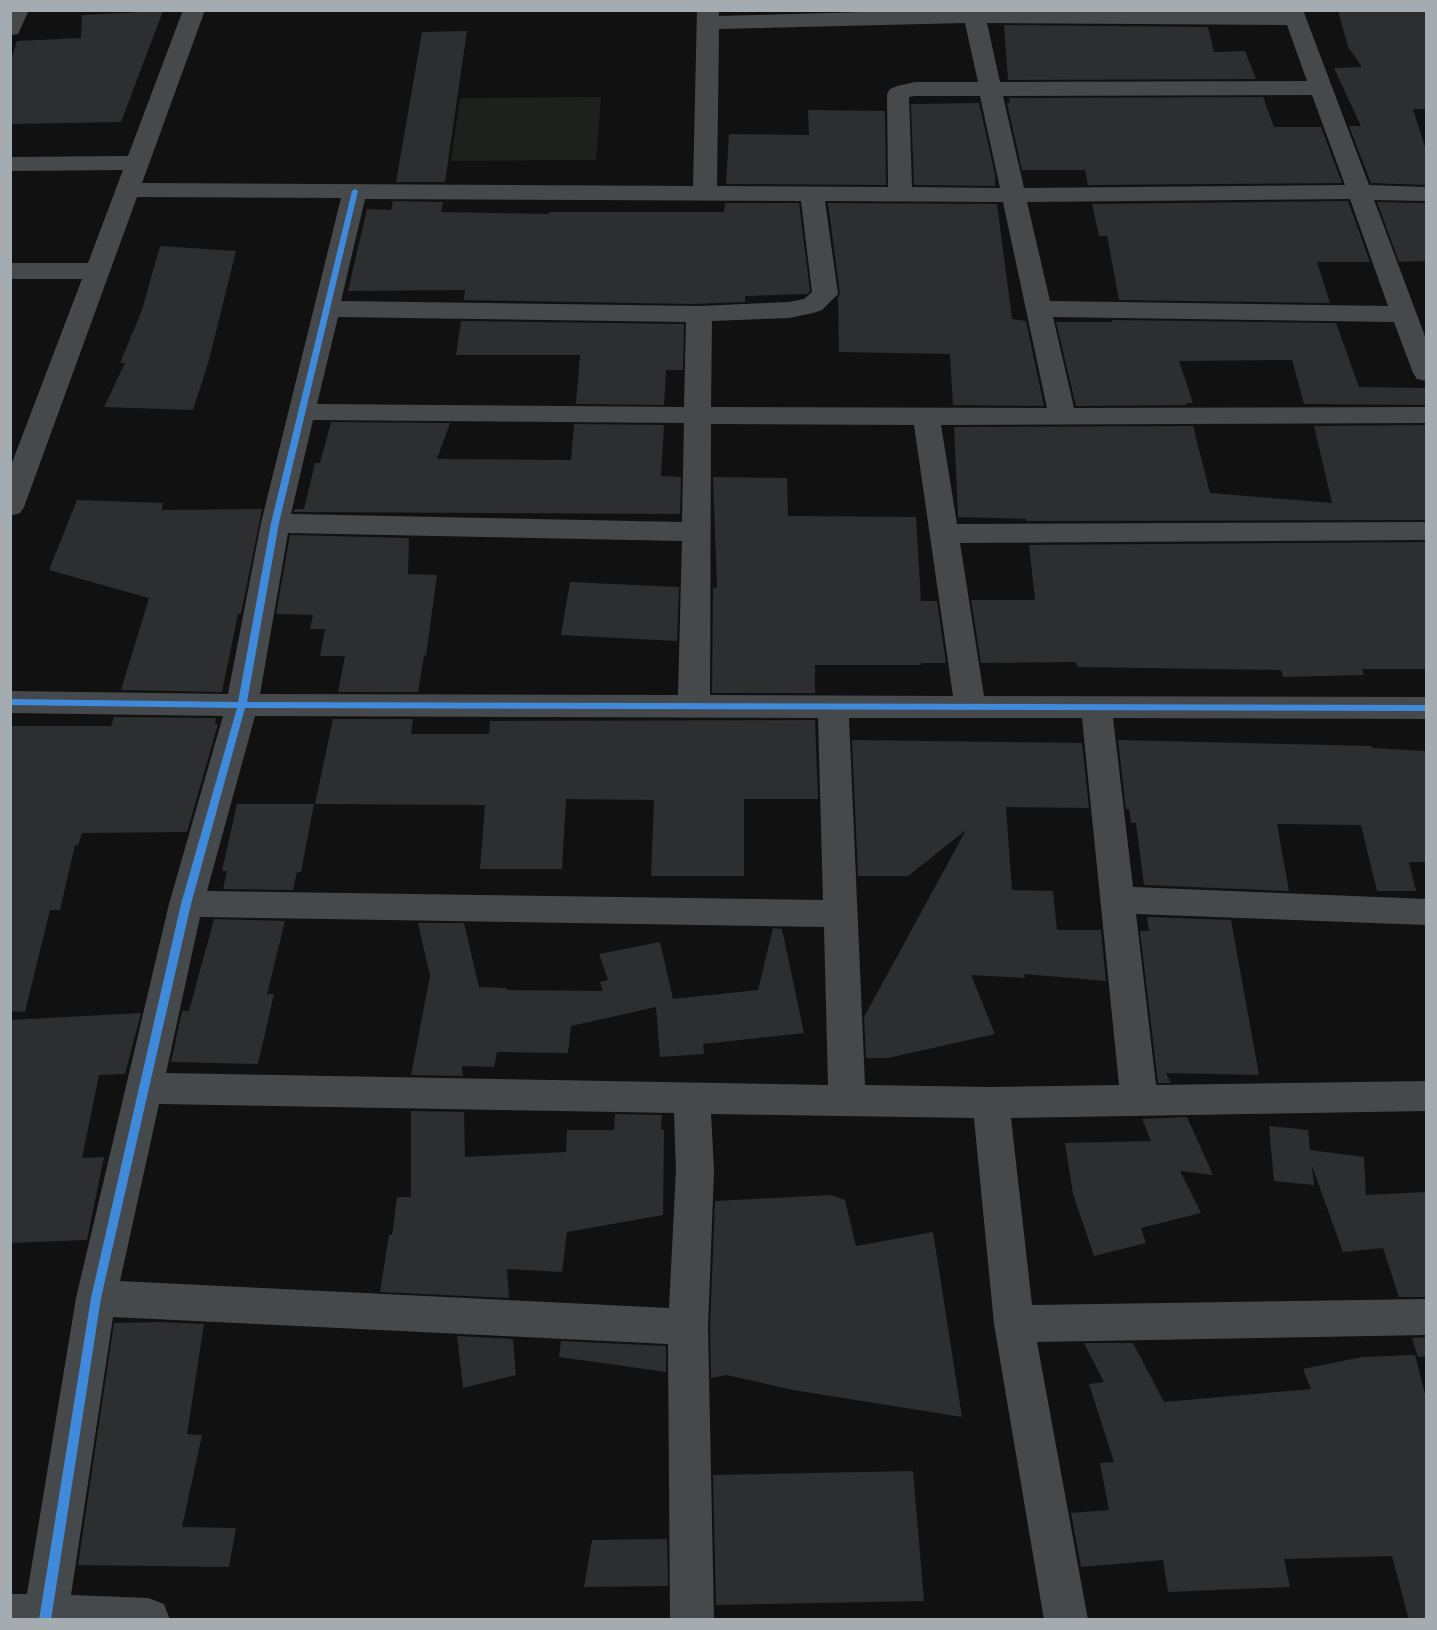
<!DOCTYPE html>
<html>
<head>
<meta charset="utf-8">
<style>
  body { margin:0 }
  #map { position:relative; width:1437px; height:1630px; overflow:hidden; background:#111112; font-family:Inter,sans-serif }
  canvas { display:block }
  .frame { position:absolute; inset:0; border:12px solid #a4abb1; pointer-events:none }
</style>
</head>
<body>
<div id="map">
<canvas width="1437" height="1630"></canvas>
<div class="frame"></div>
</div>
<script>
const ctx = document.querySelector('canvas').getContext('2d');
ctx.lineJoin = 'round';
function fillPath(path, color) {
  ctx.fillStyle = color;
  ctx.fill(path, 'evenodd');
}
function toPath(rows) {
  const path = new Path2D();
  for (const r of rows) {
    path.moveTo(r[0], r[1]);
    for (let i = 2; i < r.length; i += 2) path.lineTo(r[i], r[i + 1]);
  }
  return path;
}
fillPath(toPath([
  [601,97,596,160,451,161,460,98]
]), '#1c211c');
fillPath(toPath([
  [1338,10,1426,10,1426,109,1413,109,1426,150,1426,185,1371,183,1349,126,1361,126,1334,68,1362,67,1348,47],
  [163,11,121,122,10,124,10,63,17,41,81,38,82,15],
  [1004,25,1208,27,1214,52,1245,51,1256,79,1008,80],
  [467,31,445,182,396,182,422,32],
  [1263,97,1274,127,1321,127,1342,183,1088,185,1085,170,1022,170,1007,103,1010,103,1009,98],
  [979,103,995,174,995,186,914,185,911,104],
  [808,110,885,111,886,185,726,184,729,134,809,135],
  [393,201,443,202,441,212,549,214,549,212,724,212,725,203,799,203,810,291,807,294,745,296,745,302,692,304,464,300,465,290,348,291,367,209,391,210],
  [1348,201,1370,262,1317,262,1330,303,1119,300,1107,236,1099,236,1092,204],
  [1377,202,1426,203,1426,261,1399,262],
  [828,203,997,204,1012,319,1026,321,1044,406,953,405,950,354,839,352,838,297,840,294],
  [160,246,236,251,209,360,193,410,104,407,125,363,120,363,142,310],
  [1112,320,1336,323,1359,387,1426,388,1426,405,1304,404,1292,360,1179,361,1193,403,1186,403,1187,405,1076,406,1056,322,1112,322],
  [461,321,684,324,683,370,666,370,664,405,576,404,580,355,456,355],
  [331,422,450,423,437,459,571,460,574,424,664,425,661,476,681,477,680,514,294,512,294,509,304,509,315,463,320,463],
  [1426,425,1426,520,1026,521,1026,519,958,517,954,427,1193,426,1210,493,1332,503,1314,426],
  [713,477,787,478,788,516,916,517,921,601,937,601,946,663,921,663,921,665,815,665,815,693,712,693,713,588,717,588],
  [77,500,163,503,162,510,262,509,241,614,238,614,222,692,121,690,149,598,49,570],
  [290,535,409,538,408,574,437,575,426,655,424,656,418,692,338,692,345,656,320,656,325,629,310,629,313,615,276,614],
  [1426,542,1426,669,1362,669,1364,675,1283,677,1281,670,1077,667,1076,662,981,663,971,600,1035,600,1029,545],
  [570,582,679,587,677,641,561,635],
  [114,717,216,718,215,724,218,724,187,832,82,833,78,845,75,845,60,910,50,910,25,1012,10,1011,10,726,111,726],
  [333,719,413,719,411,734,489,734,490,721,815,720,818,799,744,799,744,876,651,876,654,800,566,799,562,869,480,869,485,805,315,804],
  [852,740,1082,743,1089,808,1006,807,1012,890,1053,891,1057,930,1101,930,1106,981,1024,974,1025,978,971,975,995,1034,888,1058,866,1058,864,1017,966,830,908,876,858,876],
  [1118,740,1371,746,1372,748,1426,751,1426,862,1409,862,1416,891,1377,891,1361,825,1277,824,1289,891,1144,885,1136,823,1131,823,1129,809,1126,809],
  [237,804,314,804,301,872,297,872,293,890,223,889,227,871,222,871],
  [1147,917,1231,920,1259,1075,1166,1073,1171,1083,1158,1083,1140,931,1149,931],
  [214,919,285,921,267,994,274,994,258,1064,171,1062,182,1011,189,1011],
  [418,923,464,923,479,987,507,988,506,990,603,991,600,982,608,980,599,954,660,942,673,999,758,990,773,928,782,929,804,1033,703,1044,704,1054,660,1057,656,1007,571,1026,568,1053,497,1052,494,1067,462,1066,463,1076,411,1075,430,976],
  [141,1013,125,1074,99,1075,82,1158,104,1157,87,1240,10,1243,10,1020],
  [411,1111,464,1112,465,1157,566,1152,567,1130,614,1130,615,1114,662,1115,661,1129,664,1130,663,1215,567,1232,562,1272,507,1269,509,1298,380,1292,389,1235,392,1235,397,1197,411,1197],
  [1187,1117,1213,1175,1180,1171,1201,1213,1141,1228,1146,1243,1094,1256,1073,1194,1065,1143,1151,1141,1142,1119],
  [1269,1126,1308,1130,1310,1150,1364,1157,1366,1195,1426,1192,1426,1297,1399,1297,1383,1248,1343,1252,1312,1166,1314,1185,1274,1181],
  [831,1195,845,1200,856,1246,933,1232,962,1417,793,1390,727,1375,711,1378,710,1327,715,1201],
  [159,1322,204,1324,187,1434,202,1435,182,1527,236,1528,229,1567,78,1565,114,1323],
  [457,1336,513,1339,516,1375,463,1388],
  [1426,1337,1426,1356,1418,1357,1412,1338],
  [561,1341,666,1346,666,1372,559,1357],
  [1084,1343,1133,1343,1164,1402,1311,1389,1303,1369,1362,1357,1415,1355,1426,1398,1426,1620,1409,1620,1392,1556,1284,1559,1290,1587,1168,1592,1163,1560,1081,1567,1071,1513,1109,1510,1100,1463,1114,1462,1089,1384,1104,1382],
  [913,1471,924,1601,716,1605,713,1475],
  [667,1539,668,1586,584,1587,592,1540]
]), '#2d2e2f');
fillPath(toPath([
  [10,10,29,10,18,34,10,35,10,10],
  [183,10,205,10,142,183,693,186,697,10,719,10,719,16,938,10,1282,12,1281,10,1303,10,1369,185,1426,187,1426,201,1374,200,1426,339,1426,381,1417,379,1413,373,1394,322,1053,317,1074,408,1426,407,1426,423,941,425,957,524,1426,522,1426,540,960,543,984,696,1426,697,1426,719,1113,718,1133,887,1426,899,1426,925,1136,914,1156,1085,1426,1081,1426,1111,1011,1118,1032,1305,1426,1299,1426,1335,1037,1342,1088,1620,1044,1620,994,1324,974,1118,711,1114,714,1170,708,1327,714,1620,670,1620,668,1344,113,1317,71,1595,148,1598,164,1604,170,1620,10,1620,10,1594,27,1594,76,1298,169,904,223,716,10,713,10,691,228,694,261,523,341,198,137,197,24,507,20,513,10,516,10,468,82,279,10,279,10,263,88,263,123,170,10,171,10,157,128,156,183,10],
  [965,23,978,82,915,82,897,86,890,89,887,94,888,187,717,186,719,29,965,23],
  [987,23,1287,25,1307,81,1000,82,987,23],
  [1312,95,1345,185,1024,188,1003,96,1312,95],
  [915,96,980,96,1000,188,912,187,909,97,915,96],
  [365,199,801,201,812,292,804,299,789,302,699,306,341,301,365,199],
  [1350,199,1388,306,1050,301,1027,202,1350,199],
  [825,201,1003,202,1047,408,711,407,712,321,789,318,813,313,822,310,838,294,825,201],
  [338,317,686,322,684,407,317,404,338,317],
  [313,420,684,423,682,522,291,514,313,420],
  [711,424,914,425,953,696,710,695,711,424],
  [288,533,682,541,678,695,260,694,288,533],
  [255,716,818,718,823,900,207,891,255,716],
  [849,718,1082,718,1119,1085,991,1087,865,1085,849,718],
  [200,917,824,927,828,1085,166,1073,200,917],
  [159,1104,674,1113,676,1170,669,1308,120,1281,159,1104]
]), '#46494b');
fillPath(toPath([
  [355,189,358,191,279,523,247,702,1426,705,1426,711,245,708,191,904,101,1298,51,1620,39,1620,91,1298,181,904,237,708,10,705,10,699,238,702,271,523,352,191,355,189]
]), '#408adc');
</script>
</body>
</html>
